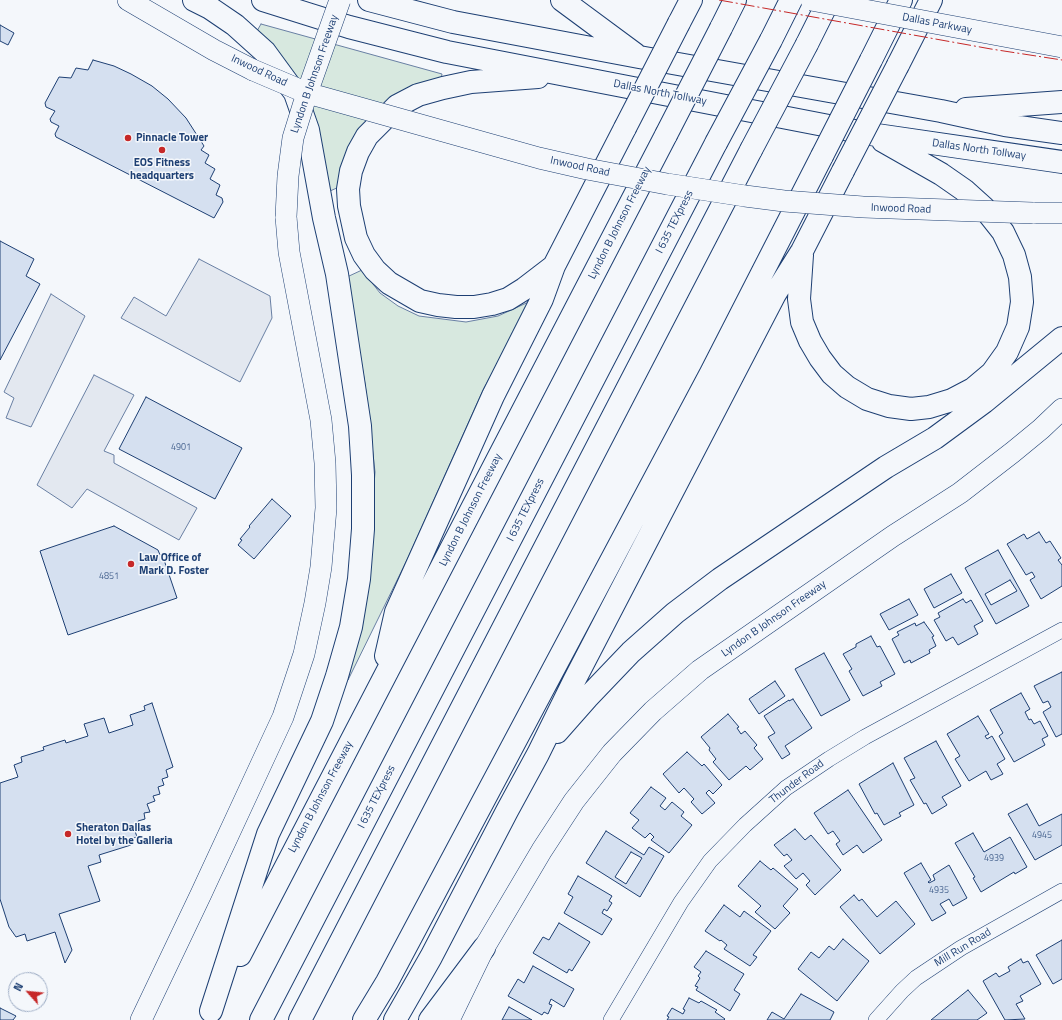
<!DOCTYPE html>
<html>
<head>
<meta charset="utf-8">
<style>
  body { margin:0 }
  #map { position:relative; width:1062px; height:1020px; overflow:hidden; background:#f4f7fb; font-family:"Titillium Web",sans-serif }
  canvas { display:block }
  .north { position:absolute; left:8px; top:972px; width:40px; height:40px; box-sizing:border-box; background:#f4f7fb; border:1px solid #9eadc5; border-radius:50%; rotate:297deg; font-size:11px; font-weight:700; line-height:16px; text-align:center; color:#1d3f73 }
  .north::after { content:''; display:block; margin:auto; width:14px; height:18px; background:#c62828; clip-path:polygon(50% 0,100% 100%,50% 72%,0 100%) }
</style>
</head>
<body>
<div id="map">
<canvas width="1062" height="1020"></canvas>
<div class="north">N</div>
</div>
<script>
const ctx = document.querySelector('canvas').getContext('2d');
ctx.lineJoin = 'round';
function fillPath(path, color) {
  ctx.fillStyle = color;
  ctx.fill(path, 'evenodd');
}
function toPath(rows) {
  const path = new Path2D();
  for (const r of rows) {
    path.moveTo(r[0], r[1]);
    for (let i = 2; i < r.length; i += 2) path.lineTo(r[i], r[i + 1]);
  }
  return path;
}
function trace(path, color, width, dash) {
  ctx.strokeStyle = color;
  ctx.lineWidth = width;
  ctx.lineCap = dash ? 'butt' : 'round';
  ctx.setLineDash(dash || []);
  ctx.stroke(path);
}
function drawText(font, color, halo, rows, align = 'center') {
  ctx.font = font + ' "Titillium Web",sans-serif';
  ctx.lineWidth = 3;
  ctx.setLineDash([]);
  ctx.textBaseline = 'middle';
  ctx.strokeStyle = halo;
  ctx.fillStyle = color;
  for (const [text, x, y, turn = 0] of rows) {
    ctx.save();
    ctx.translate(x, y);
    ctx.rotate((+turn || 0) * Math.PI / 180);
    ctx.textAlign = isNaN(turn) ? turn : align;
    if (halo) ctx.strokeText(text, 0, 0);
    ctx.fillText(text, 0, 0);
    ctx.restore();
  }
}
const green = toPath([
  [261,24,442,74,441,79,402,94,339,187,330,191,257,31,261,24],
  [362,270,380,293,398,306,419,316,466,322,498,316,533,300,484,388,407,560,348,680,365,602,375,472,365,384,347,277,362,270]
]);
fillPath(green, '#d7e8df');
trace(green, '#687fa3', 1);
const parking = toPath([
  [199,259,270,296,272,318,240,382,121,318,134,297,166,316,199,259],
  [51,294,85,316,31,427,6,418,14,398,4,392,51,294],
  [94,375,134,395,104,451,114,455,114,463,197,508,179,540,87,489,72,508,37,485,94,375]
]);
fillPath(parking, '#e3e8f0');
trace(parking, '#687fa3', 1);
const building = toPath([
  [0,25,14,33,8,45,0,41,0,25],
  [93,60,114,66,131,74,152,86,168,99,186,118,204,146,201,150,209,155,205,163,215,169,210,179,220,185,216,195,222,198,223,202,214,218,56,137,55,134,59,126,51,122,50,119,55,111,46,107,45,103,59,77,71,78,76,68,88,70,93,60],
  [0,241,34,259,26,276,40,284,0,360,0,241],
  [146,397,242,448,215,499,119,449,146,397],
  [272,499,291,516,254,559,238,545,242,540,240,539,250,527,249,526,272,499],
  [114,526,158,550,160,555,162,554,177,598,68,635,40,551,114,526],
  [1039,532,1046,543,1050,541,1061,558,1058,560,1062,565,1062,586,1041,599,1030,580,1035,577,1032,572,1026,575,1007,544,1024,534,1027,539,1039,532],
  [998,550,1029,606,996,624,965,568,998,550],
  [1010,580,1017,591,991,605,985,594,1010,580],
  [951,574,962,593,934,608,924,589,951,574],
  [909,599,918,615,889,630,880,614,909,599],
  [963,599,966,603,971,600,983,621,974,626,978,634,958,645,953,637,946,641,934,620,940,617,938,613,963,599],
  [924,622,934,636,932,637,936,646,929,650,930,653,911,663,910,660,904,663,892,639,899,635,897,632,915,623,916,626,924,622],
  [871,636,877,647,880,646,895,674,880,682,882,686,863,696,849,671,852,669,843,654,856,647,856,644,871,636],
  [824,653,850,700,821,716,795,669,824,653],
  [1062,672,1062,734,1056,737,1043,712,1051,707,1048,701,1043,703,1034,686,1062,672],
  [775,681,785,696,759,714,749,699,775,681],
  [1021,693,1030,709,1025,712,1029,720,1031,719,1034,724,1040,721,1048,736,1042,739,1045,745,1014,762,999,736,1003,733,990,710,1021,693],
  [793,699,812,728,785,746,790,754,782,759,768,737,775,733,764,716,789,700,789,701,793,699],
  [152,703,173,767,166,770,168,777,162,779,164,785,158,787,160,794,153,796,155,801,147,804,150,812,144,813,145,819,138,821,141,829,135,831,137,837,130,839,131,845,99,855,101,862,88,866,100,901,59,914,72,950,65,963,55,932,27,941,25,934,16,937,9,927,0,899,0,783,18,777,14,765,22,762,21,757,44,750,43,747,65,740,66,743,88,736,84,724,104,718,109,733,133,725,130,715,145,710,144,706,152,703],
  [728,714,739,727,737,728,741,734,745,731,757,745,754,748,763,759,750,770,746,766,729,780,713,762,716,759,709,750,710,748,701,737,728,714],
  [978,716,989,734,985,736,987,739,992,736,1005,759,997,764,1003,774,991,780,986,771,969,781,955,759,960,756,947,734,978,716],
  [936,741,961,786,942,797,947,805,932,814,926,803,924,804,910,780,915,778,904,758,936,741],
  [687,752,702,766,704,764,722,785,713,794,709,790,706,793,715,803,702,814,691,802,694,799,684,788,679,793,663,774,687,752],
  [893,763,914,805,899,813,901,816,884,825,877,813,875,814,859,784,893,763],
  [651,787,666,798,660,806,665,810,672,802,684,812,681,816,692,825,669,853,651,840,654,837,650,833,645,838,632,828,639,820,630,813,651,787],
  [848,790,882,840,863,853,857,845,843,855,836,844,840,841,833,831,828,834,814,813,848,790],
  [1027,804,1039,826,1062,814,1062,845,1035,860,1008,814,1027,804],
  [795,829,805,840,811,835,841,870,815,895,806,885,810,881,803,873,796,879,784,866,792,860,787,854,784,856,774,845,795,829],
  [606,831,644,855,649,847,664,856,640,897,586,863,606,831],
  [631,852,642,858,626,884,615,877,631,852],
  [973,833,984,852,1010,837,1027,867,1015,874,1014,872,981,892,973,878,975,877,955,843,973,833],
  [760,861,771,870,773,868,798,889,783,906,790,913,775,929,755,912,761,906,738,886,760,861],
  [921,863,931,880,928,882,929,883,935,880,933,875,949,865,967,898,953,906,949,899,940,904,946,913,932,921,904,873,921,863],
  [578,876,612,896,609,901,612,903,607,911,604,909,602,913,612,919,602,935,564,913,573,897,568,894,578,876],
  [854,895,859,901,862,899,877,917,896,901,915,924,880,954,840,907,854,895],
  [724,905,740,917,744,911,771,931,753,955,757,957,750,966,724,949,727,945,721,940,720,941,705,931,724,905],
  [559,923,590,942,572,971,569,969,567,973,533,953,543,937,549,940,559,923],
  [843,939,869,961,837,1001,798,969,811,952,819,958,829,946,834,950,843,939],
  [1062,940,1062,979,1053,984,1036,955,1062,940],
  [706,951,744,974,734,990,740,994,730,1011,696,990,698,987,695,986,700,978,698,976,701,972,694,967,706,951],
  [1021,959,1023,963,1028,961,1041,984,1020,996,1023,1001,1016,1004,1025,1019,1005,1020,983,981,996,973,999,977,1010,971,1008,967,1021,959],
  [533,966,574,989,564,1007,551,999,549,1004,552,1005,548,1014,544,1012,542,1015,508,996,518,979,524,983,533,966],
  [968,990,987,1013,977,1020,931,1020,968,990],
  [801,994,834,1012,830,1020,767,1020,772,1012,784,1019,801,994],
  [689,998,699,1003,701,1001,717,1010,715,1012,725,1019,724,1020,667,1020,669,1017,667,1016,672,1008,683,1014,685,1010,683,1009,689,998],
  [509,1007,532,1020,502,1020,509,1007],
  [0,1008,16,1016,13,1020,0,1020,0,1008]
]);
fillPath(building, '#d5e0f0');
trace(building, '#1d3f73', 1);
const street = toPath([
  [611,1020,681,902,710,861,745,825,786,788,829,759,865,737,1062,630],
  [876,1020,902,991,916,978,961,948,1062,891]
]);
const secondary = toPath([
  [128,0,214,50,253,70],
  [1033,213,1062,213],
  [141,1020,201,894,283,717,304,654,315,603,321,567,326,508,325,463,321,420,289,252,286,217],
  [449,1020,484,948,542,850,574,801,612,753,653,711,700,670,893,536,960,493,1013,452,1041,429,1062,409]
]);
const highway = toPath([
  [194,0,210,8,235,25,265,52,295,93,308,130,324,218,337,274,360,426,363,475,363,529,359,579,351,627,337,676,322,721,268,834,211,1011],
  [263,0,349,27,447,52,870,134,1062,162],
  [369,0,453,22,639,57,941,111,1005,125,1062,133],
  [562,0,635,54],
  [679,23,691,0],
  [721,28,735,0],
  [771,40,791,0],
  [807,44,829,0],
  [871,60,901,0],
  [898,65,931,0],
  [538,77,471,82,443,88,418,95,397,106,367,136,358,152,351,171,348,189,349,206,356,238,364,255,375,270,389,283,420,301,438,305,456,307,474,307,492,304,508,299,524,289,554,266],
  [966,109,1062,102],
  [802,255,799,299,802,322,810,341,820,358,832,374,847,387,867,399,889,406,911,409,929,407,952,400,973,389,992,373,1007,352,1018,327,1022,302,1020,277,1014,255,1003,232,984,208,964,190,941,174,883,141],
  [386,656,396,612,468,452,493,396,542,299,554,266,625,128],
  [557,732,587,698,631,652,675,613,720,579,886,467,935,438,984,402,1062,338],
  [240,955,666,135],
  [261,1020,716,143],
  [300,1020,751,150],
  [364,1020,387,982,711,373,822,156],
  [395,1020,431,957,507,811,538,754,574,681,775,294,802,251,843,171],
  [430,1020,484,948]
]);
trace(street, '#1d3f73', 16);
trace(secondary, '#1d3f73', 22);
trace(highway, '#1d3f73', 24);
trace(street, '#f4f7fb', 15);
trace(secondary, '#f4f7fb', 21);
trace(highway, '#f4f7fb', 22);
const secondaryBridge = toPath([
  [811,0,1062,47],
  [253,70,307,93,325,98,539,158,587,169,667,184,745,196,784,201,863,207,1033,213],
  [286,217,288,176,293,138,307,93,340,0]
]);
const highwayBridge = toPath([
  [625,128,679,23],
  [666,135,721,28],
  [716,143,771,40],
  [751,150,807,44],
  [822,156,871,60],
  [843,171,898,65]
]);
trace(secondaryBridge, '#1d3f73', 22, []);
trace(highwayBridge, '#1d3f73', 24, []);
trace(secondaryBridge, '#f4f7fb', 21);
trace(highwayBridge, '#f4f7fb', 22);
trace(toPath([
  [719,0,991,49,1062,60]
]), '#c62828', 1, [14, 3, 2, 3]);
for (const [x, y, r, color] of [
  [128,138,4,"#c62828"],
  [162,150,4,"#c62828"],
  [131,564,4,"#c62828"],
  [68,834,4,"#c62828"]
]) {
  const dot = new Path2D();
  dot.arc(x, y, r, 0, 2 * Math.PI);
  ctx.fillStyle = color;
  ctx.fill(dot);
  trace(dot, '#f4f7fb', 1.5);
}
drawText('9px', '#4b6792', null, [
  ["4901",181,448],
  ["4851",109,577],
  ["4945",1042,836],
  ["4939",994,859],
  ["4935",939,891]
]);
drawText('11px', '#1d3f73', '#f4f7fb', [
  ["Dallas Parkway",937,24,11],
  ["Inwood Road",259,71,25],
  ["Lyndon B Johnson Freeway",315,74,-71],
  ["Dallas North Tollway",660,93,11],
  ["Dallas North Tollway",979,150,8],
  ["Inwood Road",580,167,12],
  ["Inwood Road",901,209,2],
  ["I 635 TEXpress",675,222,-63],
  ["Lyndon B Johnson Freeway",620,223,-63],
  ["Lyndon B Johnson Freeway",471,510,-63],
  ["I 635 TEXpress",526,510,-63],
  ["Lyndon B Johnson Freeway",774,619,-35],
  ["Thunder Road",797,782,-37],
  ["Lyndon B Johnson Freeway",321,797,-62],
  ["I 635 TEXpress",377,797,-63],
  ["Mill Run Road",963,948,-31]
]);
drawText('bold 11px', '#1d3f73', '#f4f7fb', [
  ["Pinnacle Tower",136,138],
  ["EOS Fitness",162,163,"center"],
  ["headquarters",162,176,"center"],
  ["Law Office of",139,558],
  ["Mark D. Foster",139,571],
  ["Sheraton Dallas",76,828],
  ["Hotel by the Galleria",76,841]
], 'left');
</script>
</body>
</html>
